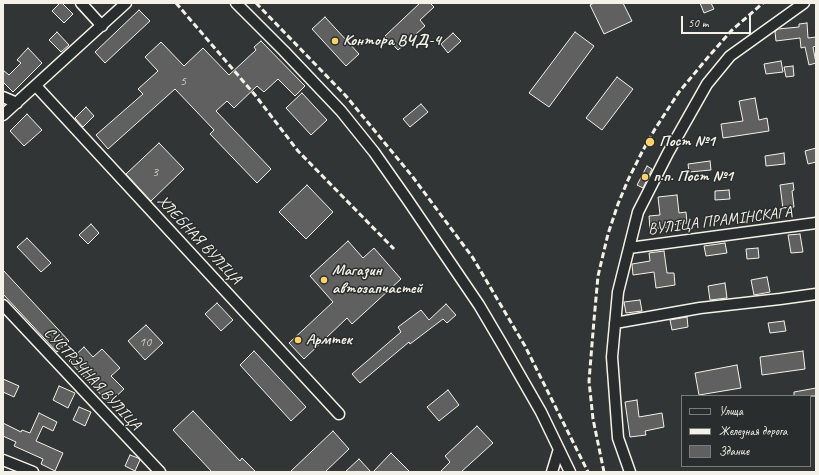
<!DOCTYPE html>
<html>
<head>
<meta charset="utf-8">
<style>
  body { margin:0 }
  #map { position:relative; width:819px; height:475px; overflow:hidden; background:#323535; font-family:Caveat,sans-serif }
  canvas { display:block }
  .frame { position:absolute; inset:0; border:4px solid #f4f1e8; pointer-events:none }
  .legend { position:absolute; left:681px; top:395px; width:130px; height:72px; box-sizing:border-box; background:#2a2d2e; border:1px solid #7b7b78; margin:0; padding:5px 7px; list-style:none; font-size:12px; color:#f4f1e8 }
  .legend li { display:flex; align-items:center; gap:8px; height:20px }
  .legend b { width:20px; border:1px solid #7b7b78 }
  .scale { position:absolute; left:681px; top:16px; width:70px; height:18px; box-sizing:border-box; border:2px solid #f4f1e8; border-top:0; padding-left:5px; font-size:12px; line-height:14px; white-space:nowrap; color:#f4f1e8; -webkit-text-stroke:3px #2a2d2e; paint-order:stroke }
</style>
</head>
<body>
<div id="map">
<canvas width="819" height="475"></canvas>
<div class="frame"></div>
<ul class="legend">
<li><b style="height:5px;background:#2a2d2e"></b>Улица</li>
<li><b style="height:5px;background:#f4f1e8"></b>Железная дорога</li>
<li><b style="height:11px;background:#5f605f"></b>Здание</li>
</ul>
<div class="scale">50 m</div>
</div>
<script>
const ctx = document.querySelector('canvas').getContext('2d');
ctx.lineJoin = 'round';
function fillPath(path, color) {
  ctx.fillStyle = color;
  ctx.fill(path, 'evenodd');
}
function toPath(rows) {
  const path = new Path2D();
  for (const r of rows) {
    path.moveTo(r[0], r[1]);
    for (let i = 2; i < r.length; i += 2) path.lineTo(r[i], r[i + 1]);
  }
  return path;
}
function trace(path, color, width, dash) {
  ctx.strokeStyle = color;
  ctx.lineWidth = width;
  ctx.lineCap = dash ? 'butt' : 'round';
  ctx.setLineDash(dash || []);
  ctx.stroke(path);
}
function drawText(font, color, halo, rows, align = 'center') {
  ctx.font = font + ' Caveat,sans-serif';
  ctx.lineWidth = 3;
  ctx.setLineDash([]);
  ctx.textBaseline = 'middle';
  ctx.strokeStyle = halo;
  ctx.fillStyle = color;
  for (const [text, x, y, turn = 0] of rows) {
    ctx.save();
    ctx.translate(x, y);
    ctx.rotate((+turn || 0) * Math.PI / 180);
    ctx.textAlign = isNaN(turn) ? turn : align;
    if (halo) ctx.strokeText(text, 0, 0);
    ctx.fillText(text, 0, 0);
    ctx.restore();
  }
}
const building = toPath([
  [60,3,62,3,73,14,64,23,52,11,60,3],
  [420,3,430,3,434,7,420,20,425,26,398,50,385,36,420,3],
  [594,3,623,3,632,21,604,34,590,5,594,3],
  [700,3,711,3,714,9,704,13,700,3],
  [139,10,150,21,105,63,95,52,139,10],
  [325,17,359,54,346,66,312,29,325,17],
  [807,23,808,38,816,37,816,46,813,47,816,63,809,65,805,47,801,48,800,38,776,41,775,32,778,29,799,27,799,24,807,23],
  [57,32,69,45,61,52,49,40,57,32],
  [575,32,594,46,549,107,529,93,575,32],
  [453,33,461,41,448,53,441,44,453,33],
  [261,41,305,86,295,96,278,79,264,92,257,86,234,108,227,101,216,111,271,169,257,183,210,134,214,130,175,89,108,149,96,135,143,94,138,89,158,71,145,57,161,42,184,66,203,48,229,75,256,50,254,47,261,41],
  [28,48,42,63,13,92,3,82,3,70,9,75,21,63,17,60,28,48],
  [781,61,783,72,766,74,764,64,781,61],
  [793,66,794,76,786,77,784,67,793,66],
  [617,77,633,89,602,130,586,118,617,77],
  [302,93,327,120,311,135,286,108,302,93],
  [755,98,759,120,767,118,769,131,723,138,721,124,743,121,739,101,755,98],
  [421,104,428,112,410,127,403,119,421,104],
  [86,107,94,116,83,127,75,118,86,107],
  [27,114,42,130,24,146,10,131,27,114],
  [159,143,184,169,151,201,126,174,159,143],
  [816,148,816,162,808,164,805,151,816,148],
  [784,153,785,164,766,166,765,156,784,153],
  [710,161,711,170,689,172,688,164,710,161],
  [647,166,652,169,643,188,637,185,647,166],
  [793,183,794,190,792,191,794,207,783,209,780,185,793,183],
  [307,185,333,212,306,239,279,212,307,185],
  [729,190,730,199,715,200,715,191,729,190],
  [677,195,679,213,686,212,687,223,671,225,671,227,650,229,649,216,660,215,658,197,677,195],
  [91,224,99,233,88,244,79,235,91,224],
  [800,234,803,252,791,253,788,235,800,234],
  [27,238,51,263,41,272,17,247,27,238],
  [348,241,363,258,374,248,401,279,352,324,347,318,304,359,289,343,333,302,310,276,348,241],
  [725,243,727,253,706,256,704,246,725,243],
  [758,248,759,258,747,259,746,249,758,248],
  [664,251,667,273,674,273,675,285,656,288,654,272,633,275,632,264,650,261,649,253,664,251],
  [3,270,69,341,57,352,3,294,3,270],
  [767,277,770,292,754,295,751,280,767,277],
  [725,283,727,298,710,300,708,286,725,283],
  [640,300,642,311,626,313,624,302,640,300],
  [217,303,233,320,221,331,205,314,217,303],
  [446,304,456,315,447,323,443,319,410,344,409,342,360,383,352,374,401,332,398,327,421,310,429,320,446,304],
  [687,317,688,327,672,330,670,320,687,317],
  [784,321,786,331,770,333,768,323,784,321],
  [146,325,163,343,145,360,128,341,146,325],
  [84,347,93,357,102,349,120,368,111,376,124,389,109,403,69,361,84,347],
  [254,351,306,407,291,421,240,365,254,351],
  [803,351,805,369,762,375,760,357,803,351],
  [737,365,741,388,699,395,695,373,737,365],
  [3,379,19,386,14,397,3,392,3,379],
  [59,386,75,393,68,408,53,400,59,386],
  [816,388,816,396,794,396,794,392,816,388],
  [448,390,459,405,439,421,427,407,448,390],
  [637,400,639,417,662,413,664,427,645,431,646,435,630,437,625,402,637,400],
  [79,407,91,412,85,426,73,420,79,407],
  [193,411,240,461,242,458,256,472,212,472,173,430,193,411],
  [39,413,57,422,53,431,43,426,36,441,63,453,55,471,41,464,43,459,14,446,16,442,3,436,3,423,21,432,22,430,30,433,39,413],
  [477,426,493,443,461,472,440,472,450,462,445,456,477,426],
  [333,431,349,449,325,472,290,472,333,431],
  [391,453,410,472,373,472,391,453],
  [130,455,138,458,140,460,135,471,125,466,130,455],
  [359,459,371,472,345,472,359,459]
]);
fillPath(building, '#5f605f');
trace(building, '#f4f1e8', 1);
const minor = toPath([
  [81,3,102,26],
  [236,3,284,51,341,111,374,152,407,199,479,305,502,344,541,412,570,472],
  [36,86,339,414],
  [3,97,17,103],
  [3,115,126,3],
  [629,248,816,223],
  [3,305,160,472],
  [615,323,700,308,780,299,816,294],
  [3,460,33,472],
  [552,472,559,449],
  [630,472,618,438,612,357,618,292,638,212,668,153,707,84,730,56,804,3]
]);
trace(minor, '#f4f1e8', 13);
trace(minor, '#2a2d2e', 10);
trace(toPath([
  [176,3,255,95,298,151,394,249],
  [256,3,346,96,412,176,473,258,525,346,588,472],
  [604,472,593,419,589,381,594,320,598,276,608,234,618,204,628,180,642,152,655,129,679,92,709,56,731,31,763,3]
]), '#f4f1e8', 3, [6, 3]);
for (const [x, y, r, color] of [
  [335,41,4,"#ffd166"],
  [650,142,5,"#ffd166"],
  [645,177,4,"#ffd166"],
  [324,280,4,"#ffd166"],
  [298,340,4,"#ffd166"]
]) {
  const dot = new Path2D();
  dot.arc(x, y, r, 0, 2 * Math.PI);
  ctx.fillStyle = color;
  ctx.fill(dot);
  trace(dot, '#2a2d2e', 1.5);
}
drawText('14px', '#cfcdc6', null, [
  ["5",183,81],
  ["3",155,172],
  ["10",145,342]
]);
drawText('bold 16px', '#f4f1e8', '#2a2d2e', [
  ["Контора ВЧД-4",343,41],
  ["Пост №1",659,142],
  ["п.п. Пост №1",653,177],
  ["Магазин",332,271],
  ["автозапчастей",332,289],
  ["Армтек",306,340]
], 'left');
drawText('16px', '#f4f1e8', '#2a2d2e', [
  ["ВУЛІЦА ПРАМІНСКАГА",720,221,-7],
  ["ХЛЕБНАЯ ВУЛІЦА",199,240,47],
  ["СУСТРЭЧНАЯ ВУЛІЦА",92,379,47]
]);
</script>
</body>
</html>
